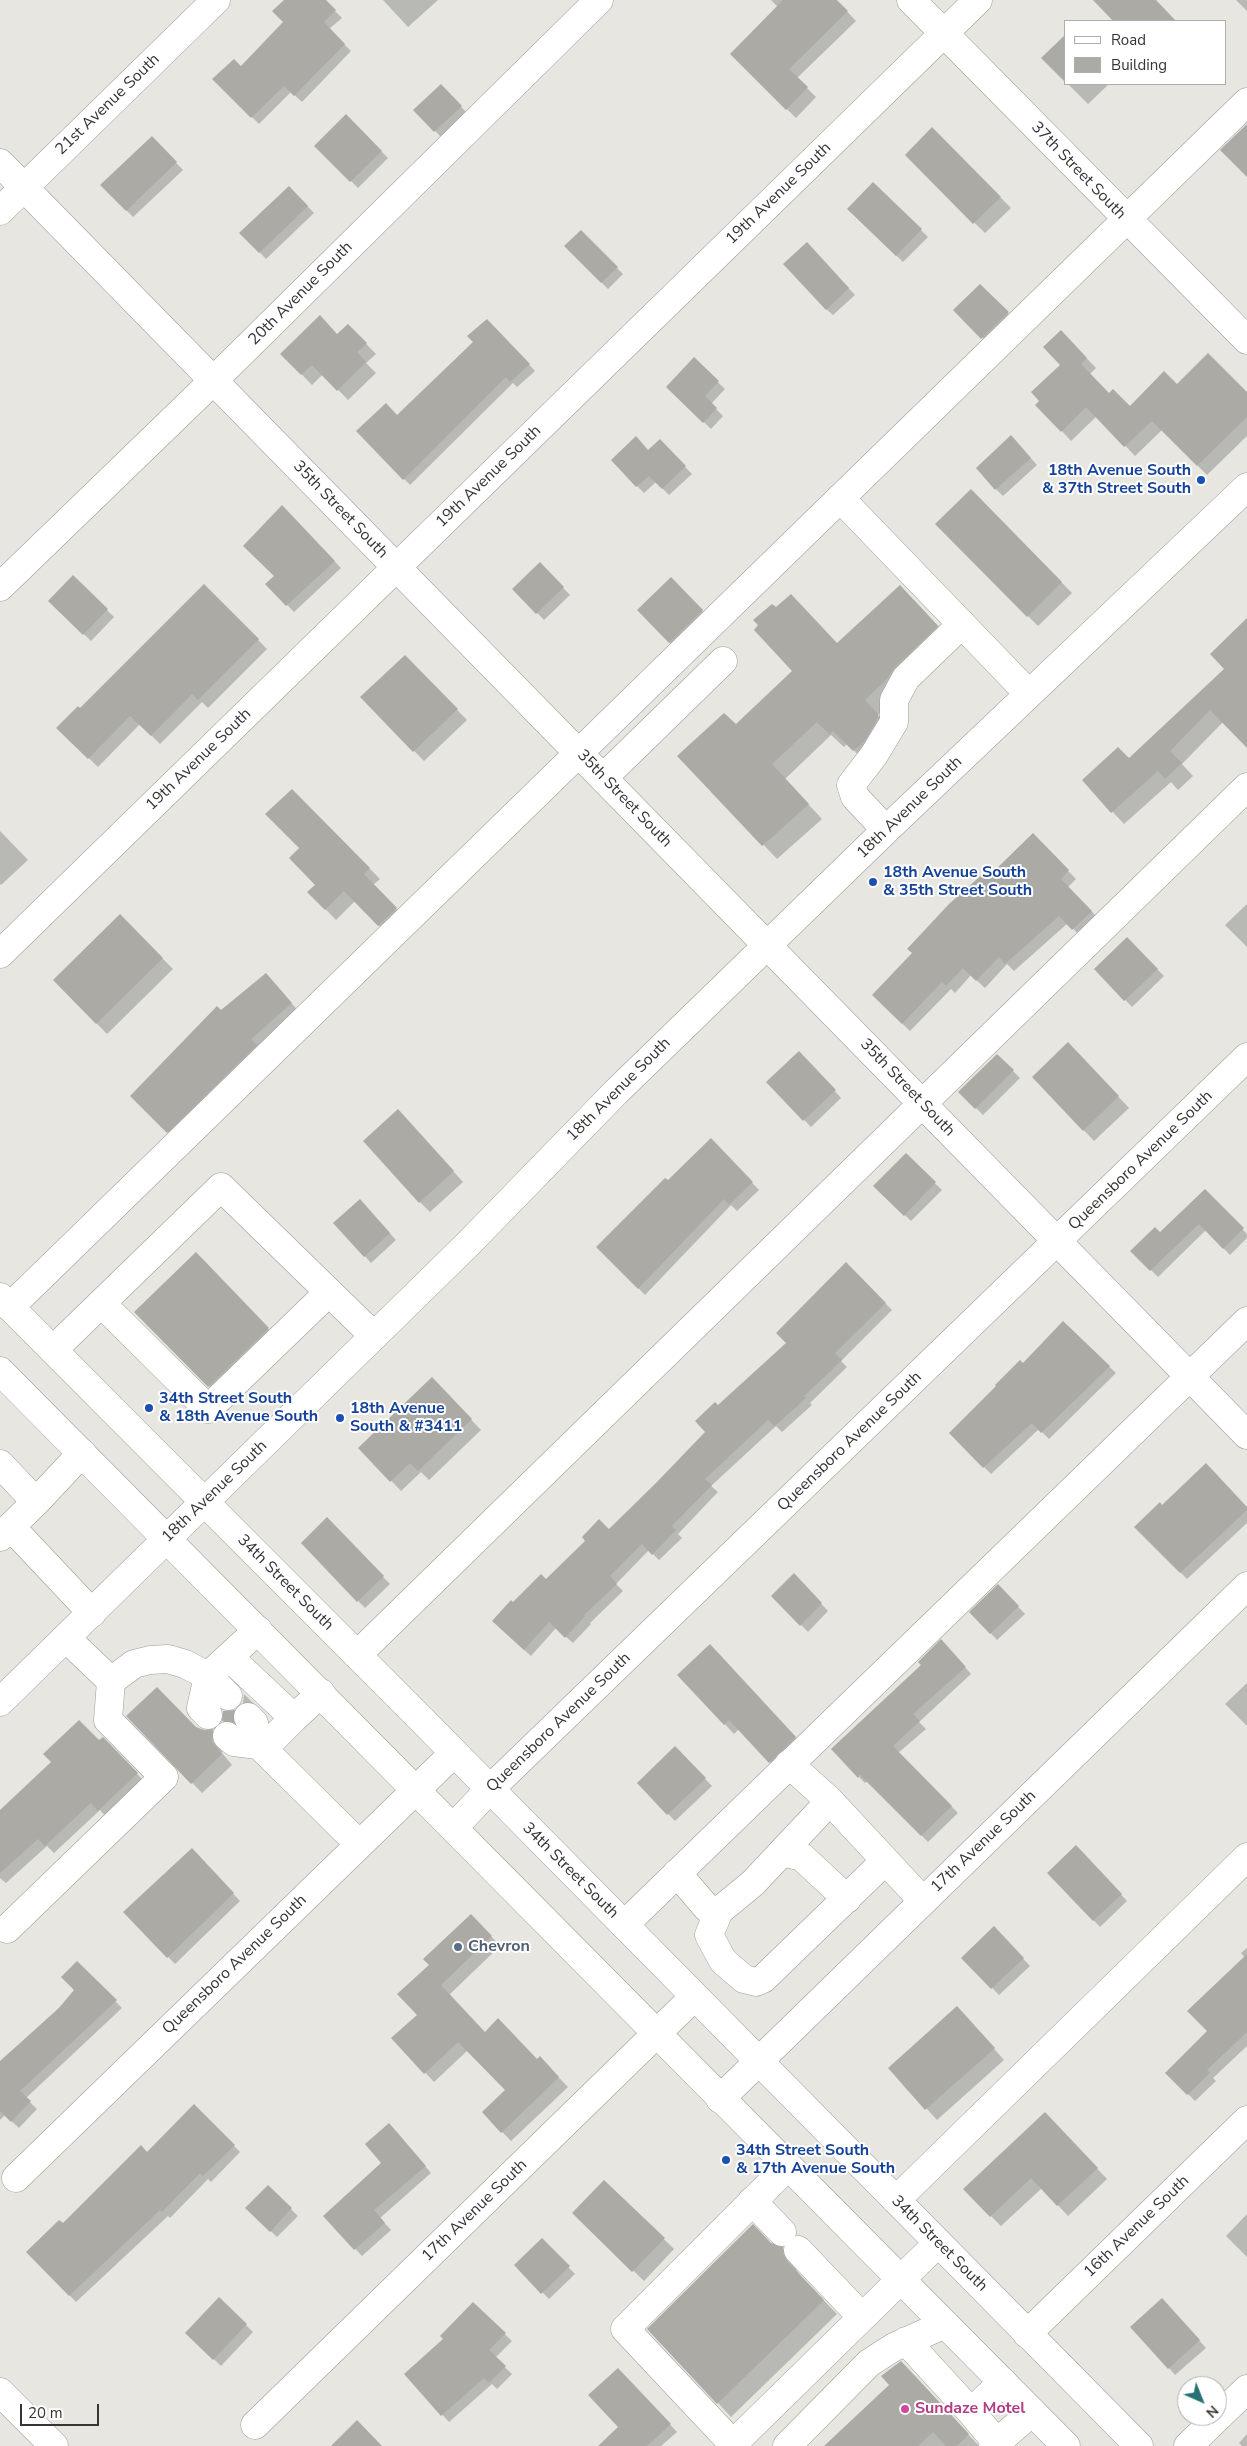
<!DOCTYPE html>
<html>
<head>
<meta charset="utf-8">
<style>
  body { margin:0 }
  #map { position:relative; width:1247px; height:2446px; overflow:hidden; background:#e7e6e1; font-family:"Nunito Sans",sans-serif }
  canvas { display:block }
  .legend { position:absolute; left:1064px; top:20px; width:162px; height:65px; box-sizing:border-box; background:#fff; border:1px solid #afaead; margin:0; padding:6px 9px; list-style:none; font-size:15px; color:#363533 }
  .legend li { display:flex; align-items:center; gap:10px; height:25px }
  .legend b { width:25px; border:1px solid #afaead }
  .north { position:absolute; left:1177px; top:2376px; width:50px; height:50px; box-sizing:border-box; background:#fff; border:1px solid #afaead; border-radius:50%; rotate:136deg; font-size:14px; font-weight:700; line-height:20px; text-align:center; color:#363533 }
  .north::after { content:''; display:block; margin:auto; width:18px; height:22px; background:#277272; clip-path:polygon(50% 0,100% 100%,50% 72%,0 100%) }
  .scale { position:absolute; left:20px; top:2404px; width:79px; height:22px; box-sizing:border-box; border:2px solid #363533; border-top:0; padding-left:6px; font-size:15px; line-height:18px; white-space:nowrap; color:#363533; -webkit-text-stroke:4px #fff; paint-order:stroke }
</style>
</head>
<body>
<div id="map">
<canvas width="1247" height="2446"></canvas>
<ul class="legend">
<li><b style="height:6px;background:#fff"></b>Road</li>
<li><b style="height:14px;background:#abaaa5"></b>Building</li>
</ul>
<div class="north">N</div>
<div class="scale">20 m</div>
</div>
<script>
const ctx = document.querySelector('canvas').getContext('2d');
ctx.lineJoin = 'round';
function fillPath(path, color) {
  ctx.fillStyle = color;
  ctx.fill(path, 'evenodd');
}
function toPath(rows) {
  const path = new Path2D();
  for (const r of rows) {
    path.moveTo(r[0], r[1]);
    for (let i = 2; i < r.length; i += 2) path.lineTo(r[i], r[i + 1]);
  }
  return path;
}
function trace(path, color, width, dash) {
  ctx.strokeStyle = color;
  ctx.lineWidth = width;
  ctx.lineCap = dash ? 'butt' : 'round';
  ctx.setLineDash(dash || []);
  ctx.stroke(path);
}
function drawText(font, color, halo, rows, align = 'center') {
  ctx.font = font + ' "Nunito Sans",sans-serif';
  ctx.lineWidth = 4;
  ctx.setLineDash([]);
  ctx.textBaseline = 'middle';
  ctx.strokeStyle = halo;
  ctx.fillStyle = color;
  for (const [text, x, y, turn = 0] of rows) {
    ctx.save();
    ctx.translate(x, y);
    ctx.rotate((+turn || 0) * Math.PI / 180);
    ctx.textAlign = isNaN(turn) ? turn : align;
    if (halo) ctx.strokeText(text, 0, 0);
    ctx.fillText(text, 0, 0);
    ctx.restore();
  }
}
fillPath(toPath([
  [286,0,324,0,342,18,329,29,351,51,302,102,291,92,259,124,214,79,241,68,285,22],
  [383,0,438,0,408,27],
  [771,0,836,0,856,21,797,78,816,97,796,118,731,54,778,7],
  [1095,0,1154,0,1174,21,1115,21],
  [1236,0,1247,0,1247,11],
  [1068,84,1109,84,1088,104],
  [441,86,467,113,442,138,415,110],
  [346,116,388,158,358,188,316,146],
  [932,129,1011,208,985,233,906,155],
  [152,138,183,170,133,217,102,185],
  [873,183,928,237,903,262,848,209],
  [289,187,314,213,266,259,241,233],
  [581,232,623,274,608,289,566,247],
  [814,251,855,295,833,315,826,309],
  [980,286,1018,323,993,348,955,310],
  [487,320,535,371,517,387,513,383,410,485,358,431,397,416,475,342],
  [348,325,376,354,366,363,376,373,348,400,323,374,312,385,282,354,338,335],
  [1071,342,1096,368,1090,374,1109,394,1130,408,1247,394,1247,436,1207,475,1162,430,1135,456,1097,416,1071,441,1062,431,1062,365],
  [694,359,725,389,711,404,723,416,711,429,668,387],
  [660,441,692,474,669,495,656,482,644,493,612,461,648,452],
  [1018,444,1037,465,1003,496,996,489],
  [971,491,1072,593,1038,626,936,524],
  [282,507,341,568,294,612,267,584,276,576],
  [540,564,570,595,544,620,514,589],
  [73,577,114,617,91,641,50,601],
  [671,579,709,618,676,649,639,610],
  [204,586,267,649,208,708,202,702,160,744,140,724,98,767,58,728,80,709],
  [914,600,951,640,878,715,892,729,868,764,847,744,844,747,831,735,785,779,822,819,777,859,679,756,736,726,838,644],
  [1247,620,1247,746,1223,722,1182,764,1193,776,1178,790,1171,782,1124,824,1083,780,1129,760,1226,669],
  [405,657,467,720,424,761,362,697],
  [292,790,380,879,373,885,406,919,389,936,355,901,336,920,309,892,317,885,301,848],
  [0,831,28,860,1,885,0,884],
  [1033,835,1076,879,1068,887,1099,919,1081,937,1068,923,1014,971,1007,964,985,988,971,975,955,993,951,989,910,1031,873,995],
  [1247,904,1247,947,1225,925],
  [120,916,173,969,107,1034,54,980],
  [1127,939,1164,976,1132,1007,1096,969],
  [266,974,301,1014,177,1141,131,1096,221,1012],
  [799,1052,841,1098,811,1127,768,1082],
  [1078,1054,1129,1108,1094,1141,1034,1077],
  [997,1055,1020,1078,983,1115,960,1092],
  [408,1121,463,1182,430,1212,420,1202],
  [711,1140,759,1190,737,1211,731,1205,645,1295,598,1247],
  [906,1155,942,1190,911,1221,875,1186],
  [1205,1191,1247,1234,1247,1238,1230,1255,1206,1230,1158,1277,1132,1251,1160,1234],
  [366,1207,396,1240,371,1263,335,1223],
  [206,1264,278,1339,219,1396,135,1312],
  [846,1264,892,1310,841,1361,847,1367,810,1403,812,1405,782,1432,776,1426,711,1486,718,1492,678,1534,682,1538,659,1560,649,1550,616,1584,623,1591,590,1623,591,1624,573,1643,556,1628,531,1656,500,1628,514,1604,609,1531,707,1432,718,1407,788,1343],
  [1063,1323,1116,1373,1049,1439,1039,1429,991,1474,950,1433,1023,1365],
  [442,1390,481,1430,429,1480,421,1472,401,1491,360,1448],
  [1162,1507,1247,1508,1247,1523,1187,1579,1136,1527],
  [327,1519,390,1584,365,1608,302,1543],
  [794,1575,828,1611,808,1632,773,1596],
  [998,1586,1025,1614,997,1640,971,1612],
  [948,1648,971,1674,919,1722,926,1729,898,1753,958,1813,928,1842,868,1781,865,1783,859,1777],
  [719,1655,804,1747,779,1771,739,1729,734,1734,679,1675],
  [1247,1683,1247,1726,1225,1704],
  [244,1694,262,1712,253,1713,243,1703],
  [234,1711,245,1721,244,1732,234,1731,223,1721],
  [128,1716,204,1731,213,1731,223,1741,222,1753,232,1765,202,1793],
  [103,1739,145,1782,107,1818,100,1810,54,1853,47,1846,6,1883,0,1878,0,1811],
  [675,1748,712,1786,675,1821,638,1783],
  [1076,1847,1127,1901,1100,1927,1049,1873],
  [192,1850,240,1901,175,1964,125,1912],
  [480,1924,500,1946,449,1995,485,2033,537,2061,540,2058,568,2087,511,2141,483,2112,507,2091,468,2050,434,2082,393,2038,419,2015],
  [994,1928,1030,1966,999,1995,963,1958],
  [1247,1948,1247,2046,1213,2078,1216,2081,1195,2101,1167,2073,1209,2031,1245,1958,1241,1953],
  [77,1962,122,2008,26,2098,37,2109,19,2128,5,2115,0,2120,0,2062,59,2008,76,1990],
  [967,2018,1004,2060,937,2120,890,2068],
  [194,2106,240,2152,211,2182,208,2179,170,2218,168,2216,76,2302,27,2252,63,2225,147,2153],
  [1055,2124,1107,2179,1068,2216,1042,2188,1001,2226,991,2216],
  [396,2131,431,2173,380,2218,391,2230,362,2256,325,2216,383,2163],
  [604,2181,674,2249,644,2281,574,2213],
  [268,2187,298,2216,277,2237,247,2208],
  [1247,2214,1247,2257,1226,2236],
  [542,2240,575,2274,549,2299,516,2265],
  [771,2244,782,2248,796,2262,796,2269,800,2276,837,2314,731,2417,718,2403],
  [219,2299,253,2332,221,2366,187,2333],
  [473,2304,512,2341,495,2358,512,2374,497,2389,492,2384,449,2422,405,2374,445,2339],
  [1168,2306,1206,2348,1175,2375,1169,2368],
  [618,2370,677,2432,661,2446,599,2446,619,2427],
  [915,2376,979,2446,826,2446],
  [1247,2434,1247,2446,1242,2446,1239,2443]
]), '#0003');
fillPath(toPath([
  [284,0,326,0,336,10,324,22,345,44,294,96,284,86,251,118,212,79,234,59,241,66,283,22,272,11],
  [783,0,837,0,848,11,789,69,808,87,786,110,730,54],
  [1093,0,1156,0,1176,21,1113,21],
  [1066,34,1066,83,1041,58],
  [441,84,462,106,434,132,413,110],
  [346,114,382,151,350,182,314,146],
  [1247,124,1247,177,1220,150],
  [932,127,1001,197,973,224,905,155],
  [152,136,177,162,126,211,100,185],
  [873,182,922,229,896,256,847,209],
  [289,186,308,206,259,253,239,233],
  [581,230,618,267,601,283,564,246],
  [807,242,849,288,826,310,783,264],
  [980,284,1009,312,981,339,953,310],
  [320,315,337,334,348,324,367,343,357,352,366,362,337,391,312,365,301,375,280,354],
  [487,319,530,364,510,382,506,377,403,480,356,431,386,403,397,415,473,342,467,336],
  [1061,330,1087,358,1081,364,1109,393,1113,389,1130,406,1164,371,1177,384,1208,353,1247,392,1247,417,1197,466,1152,421,1124,447,1086,407,1061,432,1035,405,1039,401,1031,392,1060,365,1043,347],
  [694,357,719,381,705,396,717,408,703,423,666,387],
  [1011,435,1031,458,995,490,976,468],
  [636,436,648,450,660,439,686,466,662,489,649,476,636,487,611,460],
  [971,489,1062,582,1027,617,935,524],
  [282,505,335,561,286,606,265,584,274,576,243,546],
  [540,562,564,587,536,614,512,589],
  [73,575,108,609,83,635,48,601],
  [671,577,703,610,669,643,637,610],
  [204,584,259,639,198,700,192,694,151,736,130,716,88,759,56,728,78,706,80,708],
  [900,585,938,626,895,667,887,679,865,700,878,714,878,718,864,742,853,751,833,731,829,734,817,722,772,764,809,804,762,846,677,756,724,713,736,724,792,671,754,630,758,625,753,620,772,604,776,607,791,594,837,643],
  [1247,618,1247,748,1210,710,1170,751,1182,763,1165,779,1158,771,1111,813,1082,780,1118,747,1129,758,1224,669,1210,654],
  [405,655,458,709,413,752,360,697],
  [292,789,370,868,364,874,397,908,378,926,344,891,325,910,307,892,315,885,289,858,299,848,265,814],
  [1033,833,1069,870,1061,879,1092,911,1072,930,1059,916,1005,964,999,957,976,981,963,968,946,986,942,982,902,1024,872,995,912,953,907,949,949,904,986,871,990,875],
  [120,914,163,958,96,1024,53,980],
  [1127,937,1158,969,1124,1001,1094,969],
  [266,973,292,1003,251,1039,257,1045,167,1133,130,1096,217,1006,221,1010],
  [1068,1042,1119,1096,1083,1131,1032,1077],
  [799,1051,836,1090,803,1121,766,1082],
  [997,1054,1014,1070,975,1109,958,1092],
  [398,1109,454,1171,419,1203,363,1141],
  [711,1138,753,1182,729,1205,724,1199,638,1289,596,1247,665,1178,668,1180],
  [906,1153,936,1182,904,1216,873,1186],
  [1205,1189,1244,1228,1223,1249,1199,1224,1150,1271,1130,1251,1155,1227,1160,1232],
  [360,1199,390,1233,364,1257,333,1223],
  [196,1252,269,1328,208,1387,134,1312],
  [846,1262,886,1303,835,1353,842,1360,804,1396,806,1398,775,1426,768,1420,705,1479,712,1485,672,1526,676,1530,652,1555,642,1544,610,1576,617,1584,584,1615,585,1616,565,1638,549,1622,524,1650,492,1621,511,1600,513,1602,541,1574,546,1579,585,1541,582,1537,599,1519,609,1529,657,1482,705,1432,695,1421,715,1402,718,1405,786,1343,776,1333],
  [1063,1321,1110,1366,1041,1433,1032,1423,983,1468,949,1433,996,1386,995,1385,1020,1360,1023,1363],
  [432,1377,472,1419,418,1471,410,1463,390,1482,358,1448],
  [1206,1463,1247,1507,1247,1510,1180,1573,1134,1527,1160,1502,1162,1505],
  [327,1517,384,1576,357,1602,301,1543],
  [794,1573,822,1603,800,1626,771,1596],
  [998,1584,1019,1606,990,1634,969,1612],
  [941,1639,966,1667,913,1714,920,1721,893,1746,952,1806,921,1836,860,1775,858,1778,831,1749,921,1665,918,1662],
  [710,1644,796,1737,769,1763,729,1720,724,1725,677,1675],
  [157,1687,196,1727,204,1730,213,1729,212,1742,222,1754,191,1784,126,1716],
  [235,1710,234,1722,222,1721,223,1711],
  [79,1720,99,1740,103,1737,138,1773,98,1811,91,1803,45,1846,38,1839,0,1873,0,1810,51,1762,43,1754],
  [675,1746,706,1778,667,1815,637,1783],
  [1076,1845,1122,1894,1093,1921,1047,1873],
  [192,1848,234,1893,167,1958,123,1912],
  [471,1914,492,1936,441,1985,485,2032,498,2018,537,2059,540,2056,559,2077,501,2133,482,2112,505,2090,458,2042,424,2074,391,2038,417,2015,397,1994,429,1965,423,1959],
  [994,1926,1024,1958,991,1989,961,1958],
  [1247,1954,1247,2032,1207,2070,1210,2073,1187,2095,1165,2073,1207,2031,1187,2011],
  [77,1961,117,2000,20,2091,31,2101,11,2122,0,2111,0,2061,59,2008,74,1990,61,1977],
  [957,2006,995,2048,925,2110,888,2068],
  [194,2104,235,2145,203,2176,200,2173,162,2212,160,2210,69,2296,26,2252,59,2220,63,2223,141,2145,147,2152],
  [1045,2112,1098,2168,1057,2206,1031,2178,990,2217,963,2189],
  [389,2123,426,2166,374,2210,385,2223,354,2250,323,2216,381,2163,365,2144],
  [604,2180,665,2238,632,2272,572,2213],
  [268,2185,292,2208,270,2232,245,2208],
  [753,2224,771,2243,783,2247,783,2254,787,2261,824,2300,717,2404,647,2329],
  [542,2238,570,2266,541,2294,514,2265],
  [219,2297,247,2324,213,2360,185,2333],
  [1162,2298,1200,2340,1168,2369,1130,2327],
  [473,2302,506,2333,489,2350,506,2366,489,2383,484,2378,441,2416,404,2374,443,2339,440,2336],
  [901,2361,969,2434,957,2446,946,2446,933,2432,918,2446,824,2446,889,2385,881,2376],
  [618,2368,671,2424,647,2446,598,2446,618,2427,588,2395],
  [357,2420,382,2446,331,2446]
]), '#abaaa5');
const minor = toPath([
  [911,0,1247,340],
  [0,163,1247,1435],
  [0,211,216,0],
  [840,498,1029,694],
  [0,587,213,381,599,0],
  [603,778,723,661],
  [886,830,855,797,851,785,874,755,894,722,894,700,906,678,962,624],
  [0,954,978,0],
  [102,1304,208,1409,329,1292],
  [10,1307,1247,102],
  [53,1350,221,1187,374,1336],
  [0,1464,36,1502,0,1537],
  [36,1502,82,1453],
  [11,1527,92,1613],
  [66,1638,111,1681,134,1664,150,1660,168,1659,185,1664,208,1676,258,1630],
  [357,1655,1247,787],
  [229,1657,294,1718,321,1693],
  [0,1702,468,1244,616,1092,886,830,1247,487],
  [208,1715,201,1708,208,1676,228,1696],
  [294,1718,263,1749,359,1844],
  [227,1736,234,1742,258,1745,254,1723,248,1717],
  [789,1764,830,1801,923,1901],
  [454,1827,490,1789,1247,1057],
  [782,1852,802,1857,847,1899],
  [677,1873,707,1908,719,1911,753,1883,830,1801],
  [719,1911,709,1935,723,1961,744,1979,756,1982,763,1979,885,1861],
  [624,1925,1247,1321],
  [7,1929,164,1777,108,1720,111,1681],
  [720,2099,1247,1586],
  [16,2178,454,1753],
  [896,2200,1247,1857],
  [752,2201,782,2232],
  [798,2250,862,2317],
  [1027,2334,1247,2120],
  [906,2341,971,2412],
  [255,2425,694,1997],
  [997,2443,971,2412,1003,2382],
  [733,2444,625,2329,788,2166],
  [731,2446,938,2243],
  [787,2446,869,2363,894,2347,945,2324],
  [993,2446,1032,2412],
  [1188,2446,1247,2389]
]);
const highway = toPath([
  [0,1297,423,1721,1139,2446],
  [0,1371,1066,2446],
  [0,2392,54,2446]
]);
trace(minor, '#9c9c97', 29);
trace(highway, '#9c9c97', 29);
trace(minor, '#fff', 28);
trace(highway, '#fff', 28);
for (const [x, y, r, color] of [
  [1201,480,5,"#1a4fb4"],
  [873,882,5,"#1a4fb4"],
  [149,1408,5,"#1a4fb4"],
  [340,1418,5,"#1a4fb4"],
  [458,1947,5,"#5c6f8a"],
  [726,2160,5,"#1a4fb4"],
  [905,2409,5,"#d1479c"]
]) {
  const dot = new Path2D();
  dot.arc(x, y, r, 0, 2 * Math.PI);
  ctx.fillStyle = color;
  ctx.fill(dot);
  trace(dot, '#fff', 2);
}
drawText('16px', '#363533', '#fff', [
  ["21st Avenue South",108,105,-44],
  ["37th Street South",1078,171,46],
  ["19th Avenue South",779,194,-44],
  ["20th Avenue South",301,294,-45],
  ["19th Avenue South",489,477,-44],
  ["35th Street South",340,510,46],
  ["19th Avenue South",199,760,-44],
  ["35th Street South",624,799,46],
  ["18th Avenue South",910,808,-44],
  ["35th Street South",907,1088,46],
  ["18th Avenue South",619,1090,-45],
  ["Queensboro Avenue South",1141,1161,-44],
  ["Queensboro Avenue South",850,1442,-44],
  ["18th Avenue South",215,1492,-44],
  ["34th Street South",285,1583,45],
  ["Queensboro Avenue South",559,1723,-44],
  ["17th Avenue South",984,1842,-44],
  ["34th Street South",570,1871,45],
  ["Queensboro Avenue South",235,1965,-44],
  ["17th Avenue South",475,2211,-44],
  ["16th Avenue South",1137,2227,-44],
  ["34th Street South",939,2244,45]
]);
drawText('bold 16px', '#164399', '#fff', [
  ["18th Avenue South",1191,471,"right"],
  ["& 37th Street South",1191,489,"right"],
  ["18th Avenue South",883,873],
  ["& 35th Street South",883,891],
  ["34th Street South",159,1399],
  ["& 18th Avenue South",159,1417],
  ["18th Avenue",350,1409],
  ["South & #3411",350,1427],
  ["34th Street South",736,2151],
  ["& 17th Avenue South",736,2169]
], 'left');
drawText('bold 16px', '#4e5e75', '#fff', [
  ["Chevron",468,1947]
], 'left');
drawText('bold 16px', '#b23c85', '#fff', [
  ["Sundaze Motel",915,2409]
], 'left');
</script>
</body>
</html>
